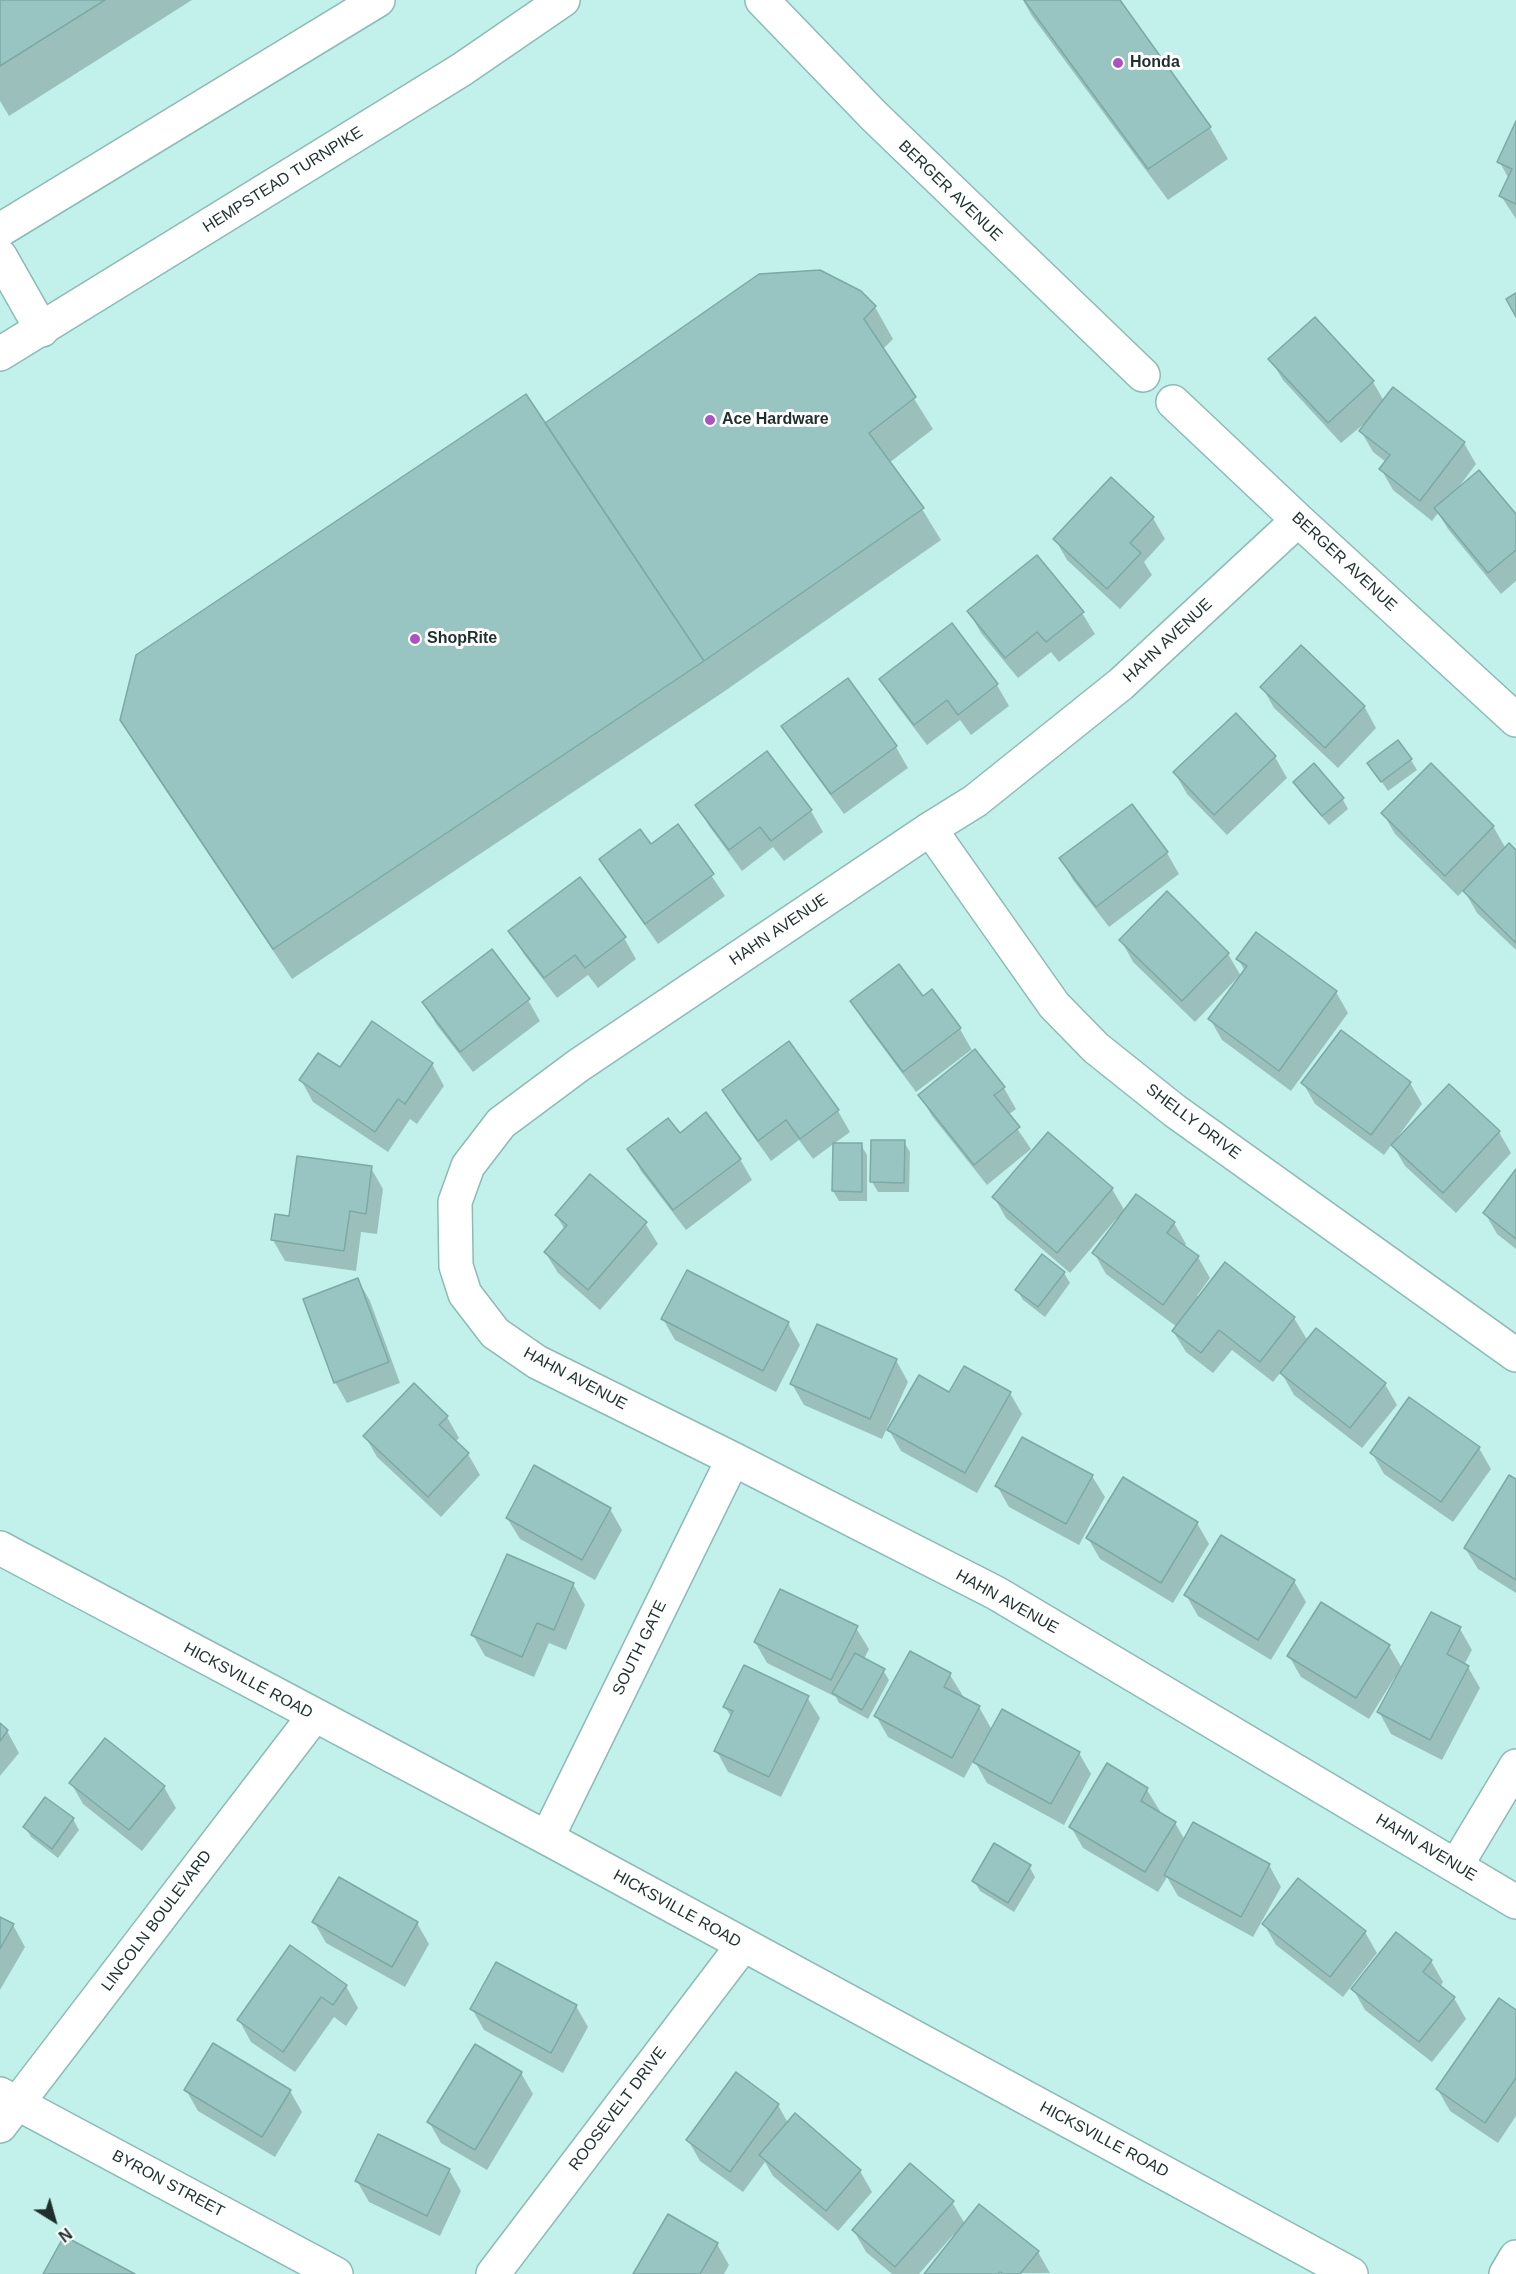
<!DOCTYPE html>
<html>
<head>
<meta charset="utf-8">
<style>
  body { margin:0 }
  #map { position:relative; width:1516px; height:2274px; overflow:hidden; background:#c2f1ec; font-family:Arial,sans-serif }
  canvas { display:block }
  .north { position:absolute; left:24px; top:2190px; width:60px; height:60px; -webkit-text-stroke:4px #fff; paint-order:stroke; rotate:143deg; font-size:16px; font-weight:700; line-height:24px; text-align:center; color:#1e302e }
  .north::after { content:''; display:block; margin:auto; width:21px; height:27px; background:#1e302e; clip-path:polygon(50% 0,100% 100%,50% 72%,0 100%) }
</style>
</head>
<body>
<div id="map">
<canvas width="1516" height="2274"></canvas>
<div class="north">N</div>
</div>
<script>
const ctx = document.querySelector('canvas').getContext('2d');
ctx.lineJoin = 'round';
function fillPath(path, color) {
  ctx.fillStyle = color;
  ctx.fill(path, 'evenodd');
}
function toPath(rows) {
  const path = new Path2D();
  for (const r of rows) {
    path.moveTo(r[0], r[1]);
    for (let i = 2; i < r.length; i += 2) path.lineTo(r[i], r[i + 1]);
  }
  return path;
}
function trace(path, color, width, dash) {
  ctx.strokeStyle = color;
  ctx.lineWidth = width;
  ctx.lineCap = dash ? 'butt' : 'round';
  ctx.setLineDash(dash || []);
  ctx.stroke(path);
}
function drawText(font, color, halo, rows, align = 'center') {
  ctx.font = font + ' Arial,sans-serif';
  ctx.lineWidth = 6;
  ctx.setLineDash([]);
  ctx.textBaseline = 'middle';
  ctx.strokeStyle = halo;
  ctx.fillStyle = color;
  for (const [text, x, y, turn = 0] of rows) {
    ctx.save();
    ctx.translate(x, y);
    ctx.rotate((+turn || 0) * Math.PI / 180);
    ctx.textAlign = isNaN(turn) ? turn : align;
    if (halo) ctx.strokeText(text, 0, 0);
    ctx.fillText(text, 0, 0);
    ctx.restore();
  }
}
fillPath(toPath([
  [0,0,192,0,9,116,0,101],
  [1023,0,1118,0,1210,128,1228,159,1168,200,1032,16],
  [1516,125,1516,219,1501,196,1509,179,1499,161],
  [875,307,893,339,883,349,933,429,889,463,922,509,941,540,722,693,292,979,140,752,122,720],
  [1315,319,1373,382,1384,401,1464,443,1476,464,1458,488,1516,517,1516,581,1501,594,1448,529,1438,513,1432,521,1393,490,1381,469,1386,462,1373,452,1361,431,1371,418,1341,443,1283,380,1270,359],
  [1111,479,1153,518,1165,539,1144,562,1152,575,1120,609,1067,560,1055,539],
  [969,612,1082,613,1095,634,1059,662,1051,652,1018,678,981,633],
  [952,626,997,685,1009,706,971,735,960,720,927,745,893,700,881,679],
  [848,680,896,747,908,768,844,814,795,747,783,726],
  [1262,687,1364,706,1376,728,1338,768,1274,708],
  [1235,715,1275,757,1287,778,1227,835,1187,794,1175,773],
  [1411,760,1417,770,1388,791,1369,763],
  [1294,782,1342,798,1348,809,1329,825,1300,792],
  [697,805,811,811,823,832,784,861,773,847,742,871,709,826],
  [1131,806,1167,853,1179,874,1109,927,1073,880,1061,859],
  [1383,813,1493,826,1506,849,1516,852,1516,950,1477,913,1464,890,1458,896,1395,834],
  [678,826,725,896,658,944,613,880,601,859,650,846],
  [510,932,624,938,636,959,598,988,588,975,557,998,523,953],
  [1121,940,1228,954,1241,976,1245,971,1238,959,1336,992,1348,1013,1291,1091,1222,1040,1210,1019,1240,978,1239,976,1195,1022,1133,962],
  [922,998,960,1029,973,1052,1004,1088,1016,1109,1008,1115,1031,1149,987,1185,932,1116,920,1095,973,1053,971,1050,916,1092,864,1022,852,1001],
  [528,1000,540,1021,473,1072,436,1024,424,1003],
  [432,1064,444,1086,417,1124,410,1119,388,1152,313,1102,301,1080,341,1069],
  [1303,1083,1410,1083,1422,1104,1397,1138,1399,1139,1499,1132,1511,1153,1456,1213,1405,1166,1392,1144,1384,1155,1315,1104],
  [724,1091,838,1111,850,1132,813,1159,799,1140,771,1161,736,1112],
  [872,1142,904,1142,910,1152,909,1192,878,1192,872,1182],
  [861,1145,867,1155,867,1201,839,1201,833,1191],
  [629,1149,740,1159,752,1180,686,1230,641,1171],
  [371,1168,383,1189,377,1234,361,1232,356,1271,285,1261,273,1240,290,1218],
  [1516,1172,1516,1249,1497,1234,1485,1213],
  [1112,1189,1125,1211,1174,1223,1186,1244,1184,1247,1198,1257,1210,1278,1197,1296,1200,1297,1294,1318,1308,1341,1385,1384,1397,1405,1362,1448,1294,1395,1281,1372,1273,1382,1232,1350,1213,1373,1186,1352,1173,1331,1177,1327,1106,1274,1094,1253,1118,1220,1116,1219,1070,1273,1006,1218,994,1197],
  [556,1215,645,1223,658,1244,600,1310,558,1273,545,1252,565,1230],
  [1064,1273,1070,1283,1045,1317,1023,1300,1017,1290],
  [358,1280,370,1301,400,1383,347,1403,335,1382],
  [663,1319,788,1323,800,1345,776,1392,675,1340],
  [896,1360,908,1382,882,1439,804,1405,792,1384],
  [414,1385,447,1417,459,1438,455,1442,468,1454,480,1475,441,1517,377,1457,365,1436],
  [1010,1393,1022,1414,977,1493,901,1451,889,1430],
  [1479,1448,1491,1469,1453,1522,1384,1474,1372,1453],
  [1092,1476,1105,1497,1079,1545,1009,1507,997,1486],
  [1516,1481,1516,1593,1478,1569,1465,1548],
  [610,1509,622,1530,595,1580,520,1539,507,1518],
  [1197,1523,1209,1544,1173,1603,1100,1559,1088,1538],
  [1294,1581,1306,1602,1271,1660,1198,1616,1186,1595],
  [573,1584,585,1605,566,1650,549,1643,534,1677,485,1656,473,1635],
  [856,1628,869,1649,864,1659,883,1670,889,1680,868,1719,839,1703,836,1697,767,1663,755,1642],
  [1460,1629,1472,1650,1464,1665,1468,1667,1480,1688,1442,1760,1391,1734,1379,1712,1397,1678,1395,1677,1369,1719,1301,1677,1289,1656,1389,1646,1402,1668],
  [910,1653,950,1675,963,1696,961,1698,979,1707,992,1730,1079,1753,1091,1774,1064,1825,987,1783,974,1760,964,1778,888,1737,876,1716],
  [807,1697,820,1718,781,1797,728,1772,716,1750,732,1718,725,1707],
  [0,1725,7,1731,19,1753,0,1776],
  [1107,1766,1147,1790,1160,1811,1158,1813,1175,1823,1185,1840,1269,1865,1281,1887,1253,1937,1178,1896,1167,1877,1158,1892,1083,1848,1071,1827],
  [71,1783,164,1787,176,1808,142,1851,83,1804],
  [73,1819,79,1830,58,1858,31,1837,25,1827],
  [1029,1866,1035,1877,1014,1912,980,1891,974,1881],
  [0,1918,13,1925,25,1947,0,1990],
  [314,1922,417,1923,429,1944,405,1987,326,1943],
  [1264,1924,1365,1932,1377,1953,1343,1997,1276,1945],
  [1396,1934,1431,1961,1443,1982,1440,1987,1454,1998,1466,2019,1432,2062,1365,2010,1353,1989],
  [291,1947,346,1986,358,2008,346,2026,334,2017,295,2072,251,2042,239,2020],
  [576,2006,588,2027,563,2073,484,2030,472,2009],
  [1516,2012,1516,2116,1498,2143,1450,2111,1438,2090],
  [521,2073,533,2094,487,2170,441,2143,429,2122],
  [736,2074,778,2105,788,2123,860,2171,872,2192,838,2231,773,2176,765,2162,743,2192,700,2161,688,2140],
  [186,2090,290,2091,302,2112,275,2157,198,2111],
  [449,2170,461,2191,440,2236,369,2202,357,2181],
  [952,2202,965,2224,1038,2252,1050,2273,926,2274,955,2237,953,2235,919,2274,892,2274,866,2252,854,2231],
  [717,2244,729,2265,724,2274,635,2274]
]), '#0003');
const building = toPath([
  [0,0,105,0,0,66,0,0],
  [1024,0,1120,0,1211,127,1148,169,1024,0],
  [1516,121,1516,204,1499,196,1512,169,1497,162,1516,121],
  [820,270,861,291,876,306,864,319,916,397,869,433,924,508,704,661,545,423,759,274,820,270],
  [1516,293,1516,317,1506,299,1516,293],
  [1315,317,1374,381,1328,423,1268,359,1315,317],
  [1393,387,1465,442,1420,501,1379,469,1390,455,1359,431,1393,387],
  [526,394,704,661,273,949,120,720,136,655,526,394],
  [1479,470,1516,514,1516,550,1488,573,1434,508,1479,470],
  [1111,477,1154,517,1130,543,1141,553,1107,589,1053,539,1111,477],
  [1037,555,1084,612,1046,642,1037,632,1005,658,967,611,1037,555],
  [952,623,998,684,958,715,947,700,914,725,879,679,952,623],
  [1301,645,1365,706,1325,748,1260,687,1301,645],
  [848,678,897,746,831,794,781,726,848,678],
  [1236,713,1276,756,1214,815,1173,772,1236,713],
  [1398,740,1412,759,1381,782,1367,763,1398,740],
  [767,751,812,810,771,841,760,827,729,850,695,805,767,751],
  [1314,763,1344,798,1322,816,1293,782,1314,763],
  [1431,763,1494,826,1445,876,1381,813,1431,763],
  [1132,804,1168,852,1096,907,1059,858,1132,804],
  [678,824,714,874,645,924,599,859,640,829,651,844,678,824],
  [1509,843,1516,850,1516,943,1463,891,1509,843],
  [580,877,626,937,585,968,575,955,544,978,508,931,580,877],
  [1167,891,1229,953,1182,1001,1119,940,1167,891],
  [1256,932,1337,991,1279,1071,1208,1019,1247,966,1236,959,1256,932],
  [492,949,530,999,460,1052,422,1002,492,949],
  [899,964,923,996,932,989,961,1028,903,1072,850,1001,899,964],
  [372,1021,433,1063,405,1104,398,1099,375,1132,299,1080,318,1053,340,1067,372,1021],
  [1341,1030,1411,1082,1371,1135,1301,1083,1341,1030],
  [789,1041,839,1110,800,1139,786,1120,758,1141,722,1090,789,1041],
  [975,1049,1005,1087,994,1095,1020,1127,974,1165,918,1095,975,1049],
  [1449,1084,1500,1131,1443,1193,1391,1145,1449,1084],
  [706,1112,741,1159,673,1210,627,1149,668,1118,680,1133,706,1112],
  [1048,1132,1113,1188,1057,1253,992,1197,1048,1132],
  [871,1140,905,1140,904,1183,870,1182,871,1140],
  [833,1143,862,1143,862,1192,832,1191,833,1143],
  [297,1156,372,1166,366,1214,350,1211,344,1251,271,1240,275,1214,289,1216,297,1156],
  [1516,1169,1516,1239,1483,1213,1516,1169],
  [590,1174,647,1222,588,1290,544,1252,567,1225,555,1215,590,1174],
  [1136,1194,1175,1222,1167,1233,1199,1256,1163,1305,1092,1253,1136,1194],
  [1042,1254,1065,1272,1038,1307,1015,1290,1042,1254],
  [1225,1262,1295,1317,1260,1362,1219,1330,1201,1353,1172,1331,1225,1262],
  [687,1270,789,1322,763,1371,661,1319,687,1270],
  [358,1278,389,1362,334,1383,303,1299,358,1278],
  [817,1324,897,1359,870,1419,790,1384,817,1324],
  [1316,1328,1386,1383,1350,1428,1280,1373,1316,1328],
  [964,1366,1011,1392,965,1473,887,1430,919,1375,949,1392,964,1366],
  [414,1383,448,1416,439,1425,469,1453,428,1497,363,1436,414,1383],
  [1409,1397,1480,1447,1441,1502,1370,1453,1409,1397],
  [1022,1437,1093,1475,1066,1524,995,1486,1022,1437],
  [534,1465,611,1508,582,1560,506,1518,534,1465],
  [1509,1475,1516,1479,1516,1580,1464,1548,1509,1475],
  [1123,1477,1198,1522,1161,1583,1086,1538,1123,1477],
  [1221,1535,1295,1580,1258,1640,1184,1595,1221,1535],
  [507,1554,574,1583,554,1630,537,1623,522,1657,471,1635,507,1554],
  [780,1589,858,1626,831,1680,754,1642,780,1589],
  [1321,1602,1390,1645,1356,1698,1287,1656,1321,1602],
  [1431,1612,1461,1627,1447,1654,1469,1666,1430,1740,1377,1712,1431,1612],
  [910,1651,951,1673,944,1687,980,1706,952,1758,874,1716,910,1651],
  [855,1653,885,1669,862,1710,832,1693,855,1653],
  [744,1665,809,1696,769,1777,714,1751,733,1711,723,1707,744,1665],
  [1002,1709,1080,1752,1051,1804,973,1762,1002,1709],
  [0,1723,8,1730,0,1741,0,1723],
  [105,1738,165,1786,129,1830,69,1783,105,1738],
  [1107,1763,1148,1788,1141,1801,1176,1822,1145,1872,1069,1827,1107,1763],
  [45,1797,74,1818,52,1849,23,1827,45,1797],
  [1193,1822,1270,1864,1241,1917,1164,1875,1193,1822],
  [994,1843,1031,1865,1008,1903,972,1881,994,1843],
  [339,1877,418,1922,392,1967,312,1922,339,1877],
  [1298,1878,1366,1931,1330,1977,1262,1924,1298,1878],
  [0,1917,14,1924,0,1949,0,1917],
  [1396,1932,1432,1960,1423,1972,1455,1997,1419,2042,1351,1989,1396,1932],
  [290,1945,347,1985,333,2005,321,1997,283,2052,237,2020,290,1945],
  [496,1962,577,2005,551,2053,470,2009,496,1962],
  [1499,1998,1516,2010,1516,2078,1485,2123,1436,2089,1499,1998],
  [213,2043,291,2090,262,2137,184,2090,213,2043],
  [475,2044,522,2072,475,2150,427,2122,475,2044],
  [736,2072,779,2104,730,2172,686,2140,736,2072],
  [795,2113,861,2170,826,2211,759,2155,795,2113],
  [378,2134,450,2169,427,2216,355,2181,378,2134],
  [910,2163,954,2201,895,2267,852,2230,910,2163],
  [979,2204,1039,2251,1020,2274,1003,2274,1000,2272,998,2274,924,2274,979,2204],
  [668,2214,718,2243,700,2274,633,2274,668,2214],
  [64,2236,135,2274,43,2274,64,2236]
]);
fillPath(building, '#98c5c1');
trace(building, '#7ca9a5', 1.5);
const street = toPath([
  [762,0,874,116,1143,375],
  [0,256,42,330],
  [1173,402,1298,520,1516,720],
  [1298,520,1121,684,975,801,930,829,579,1065,501,1123,468,1166,455,1202,456,1266,465,1294,495,1333,537,1362,733,1459,996,1593,1516,1902],
  [930,829,1054,1005,1096,1048,1175,1111,1516,1355],
  [547,1838,733,1459],
  [1456,1866,1516,1766],
  [0,2094,336,2274],
  [0,2126,314,1716],
  [493,2274,743,1945],
  [1506,2274,1516,2257]
]);
const primary = toPath([
  [0,230,378,0],
  [0,354,461,70,563,0],
  [0,1548,547,1838,1351,2274]
]);
trace(street, '#8dbab6', 36);
trace(primary, '#8dbab6', 36);
trace(street, '#fff', 33);
trace(primary, '#fff', 33);
for (const [x, y, r, color] of [
  [1118,63,6,"#ab54c1"],
  [710,420,6,"#ab54c1"],
  [415,639,6,"#ab54c1"]
]) {
  const dot = new Path2D();
  dot.arc(x, y, r, 0, 2 * Math.PI);
  ctx.fillStyle = color;
  ctx.fill(dot);
  trace(dot, '#fff', 2);
}
drawText('bold 16px', '#1e302e', '#fff', [
  ["Honda",1130,63],
  ["Ace Hardware",722,420],
  ["ShopRite",427,639]
], 'left');
drawText('16px', '#1e302e', '#fff', [
  ["HEMPSTEAD TURNPIKE",283,180,-32],
  ["BERGER AVENUE",950,191,44],
  ["BERGER AVENUE",1344,562,43],
  ["HAHN AVENUE",1168,641,-43],
  ["HAHN AVENUE",779,930,-34],
  ["SHELLY DRIVE",1193,1122,37],
  ["HAHN AVENUE",575,1379,28],
  ["HAHN AVENUE",1007,1602,29],
  ["SOUTH GATE",640,1648,-64],
  ["HICKSVILLE ROAD",248,1681,28],
  ["HAHN AVENUE",1426,1848,31],
  ["HICKSVILLE ROAD",677,1909,29],
  ["LINCOLN BOULEVARD",157,1921,-53],
  ["ROOSEVELT DRIVE",618,2109,-53],
  ["HICKSVILLE ROAD",1104,2140,28],
  ["BYRON STREET",168,2184,28]
]);
</script>
</body>
</html>
